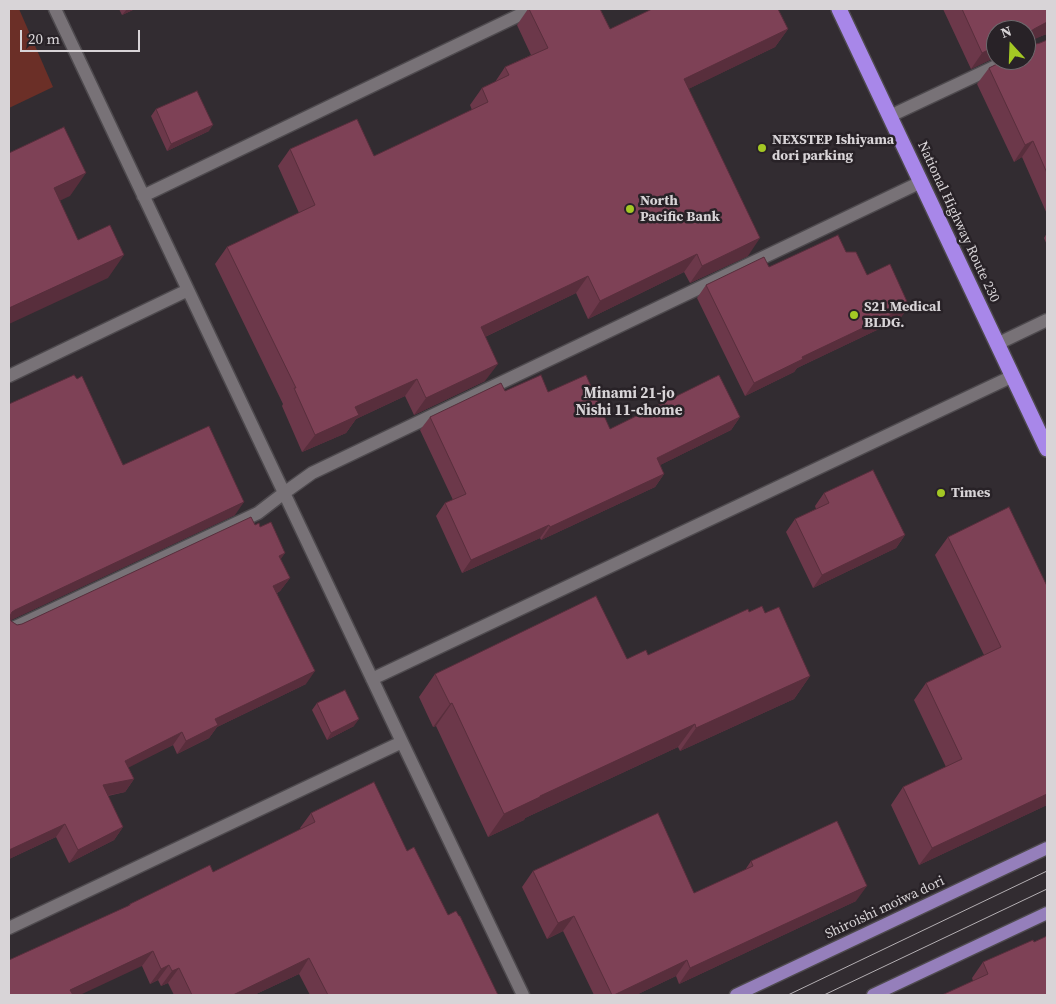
<!DOCTYPE html>
<html>
<head>
<meta charset="utf-8">
<style>
  body { margin:0 }
  #map { position:relative; width:1056px; height:1004px; overflow:hidden; background:#322c31; font-family:"Source Serif 4",serif }
  canvas { display:block }
  .frame { position:absolute; inset:0; border:10px solid #d8d4d7; pointer-events:none }
  .north { position:absolute; left:986px; top:20px; width:50px; height:50px; box-sizing:border-box; background:#282227; border:1px solid #6e696d; border-radius:50%; rotate:340deg; font-size:14px; font-weight:700; line-height:20px; text-align:center; color:#d8d4d7 }
  .north::after { content:''; display:block; margin:auto; width:18px; height:22px; background:#a4c824; clip-path:polygon(50% 0,100% 100%,50% 72%,0 100%) }
  .scale { position:absolute; left:20px; top:30px; width:120px; height:22px; box-sizing:border-box; border:2px solid #d8d4d7; border-top:0; padding-left:6px; font-size:15px; line-height:18px; white-space:nowrap; color:#d8d4d7; -webkit-text-stroke:4px #282227; paint-order:stroke }
</style>
</head>
<body>
<div id="map">
<canvas width="1056" height="1004"></canvas>
<div class="frame"></div>
<div class="north">N</div>
<div class="scale">20 m</div>
</div>
<script>
const ctx = document.querySelector('canvas').getContext('2d');
ctx.lineJoin = 'round';
function fillPath(path, color) {
  ctx.fillStyle = color;
  ctx.fill(path, 'evenodd');
}
function toPath(rows) {
  const path = new Path2D();
  for (const r of rows) {
    path.moveTo(r[0], r[1]);
    for (let i = 2; i < r.length; i += 2) path.lineTo(r[i], r[i + 1]);
  }
  return path;
}
function trace(path, color, width, dash) {
  ctx.strokeStyle = color;
  ctx.lineWidth = width;
  ctx.lineCap = dash ? 'butt' : 'round';
  ctx.setLineDash(dash || []);
  ctx.stroke(path);
}
function drawText(font, color, halo, rows, align = 'center') {
  ctx.font = font + ' "Source Serif 4",serif';
  ctx.lineWidth = 5;
  ctx.setLineDash([]);
  ctx.textBaseline = 'middle';
  ctx.strokeStyle = halo;
  ctx.fillStyle = color;
  for (const [text, x, y, turn = 0] of rows) {
    ctx.save();
    ctx.translate(x, y);
    ctx.rotate((+turn || 0) * Math.PI / 180);
    ctx.textAlign = isNaN(turn) ? turn : align;
    if (halo) ctx.strokeText(text, 0, 0);
    ctx.fillText(text, 0, 0);
    ctx.restore();
  }
}
fillPath(toPath([
  [9,9,19,9,53,87,9,108]
]), '#6b2f27');
const minor = toPath([
  [55,9,402,742,523,995],
  [890,116,1009,60],
  [143,196,532,9],
  [997,344,1047,320],
  [9,376,188,290],
  [9,630,258,513,284,493,312,473,921,182],
  [372,679,1013,376],
  [9,928,402,742]
]);
const major = toPath([
  [736,995,1047,848],
  [873,995,1047,913]
]);
const highway = toPath([
  [839,9,1047,449]
]);
trace(minor, '#4e4a4e', 15);
trace(major, '#4e4a4e', 15);
trace(highway, '#4e4a4e', 18);
trace(minor, '#787277', 12);
trace(major, '#957fbb', 12);
trace(highway, '#a887e9', 15);
trace(toPath([
  [788,995,1047,871],
  [824,995,1047,889]
]), '#b4afb3', 1);
fillPath(toPath([
  [119,9,135,9,122,15],
  [528,9,600,9,610,29,788,29,775,47,688,89,748,256,690,283,684,272,588,319,576,293,485,337,485,381,414,415,405,396,356,419,346,433,302,452,282,406,283,404,215,264,227,247,299,213,278,166,290,149,374,156,472,110,470,105,482,88,495,82,505,67,531,55,517,25],
  [943,9,1047,9,1047,34,1044,35,1031,40,1036,44,1040,43,1047,40,1047,214,1022,157,1014,162,977,84,989,68,1026,60,1026,30,996,57,971,69],
  [156,109,209,131,167,151,151,116],
  [1047,233,1047,245,1044,238],
  [846,252,867,275,900,319,797,368,794,372,745,396,697,298,706,285,769,267],
  [505,391,548,392,610,429,740,417,731,430,660,465,664,474,655,487,541,540,540,538,462,573,436,516,445,503,453,500,420,430,430,417],
  [9,404,123,465,235,515,11,620,11,621,17,625,22,624,255,525,260,527,285,553,280,559,290,578,280,591,277,593,306,684,217,727,209,738,177,754,173,745,128,767,134,779,125,792,108,796,123,827,114,840,69,863,56,837,9,859],
  [824,493,905,535,896,548,813,588,786,532,795,519,816,509,815,506],
  [948,537,1047,586,1047,805,919,865,891,805,903,787,946,767,914,700,926,683,984,655,935,555],
  [749,612,765,613,810,676,794,699,680,751,678,747,525,818,524,820,488,837,436,726,433,727,419,697,435,674,627,659,648,655],
  [317,703,354,726,327,740,312,710],
  [311,813,407,851,448,915,498,995,310,995,299,974,254,995,174,995,168,983,161,986,158,980,150,984,142,966,129,905,130,904,213,872,301,830,300,828],
  [751,861,856,901,679,984,676,976,636,995,594,995,563,931,547,939,522,887,533,871,694,893,745,870],
  [1034,942,1047,995,973,981,972,978,983,962]
]), '#6c384a');
fillPath(toPath([
  [127,9,135,9,122,15],
  [1047,22,1047,34,1044,35,1028,42,1027,40,1031,31,1034,29],
  [788,29,775,47,672,97,684,79],
  [996,46,996,57,971,69,982,53],
  [213,125,209,131,167,151,171,144],
  [1033,141,1022,157,1014,162,1025,145],
  [86,173,70,196,38,211,54,188],
  [760,238,748,256,690,283,702,266],
  [697,254,684,272,588,319,600,301],
  [124,255,108,278,9,324,9,308],
  [588,276,576,293,468,345,481,327],
  [909,306,900,319,797,368,794,372,745,396,754,383,802,357],
  [498,364,485,381,414,415,426,398],
  [417,379,405,396,356,419,346,433,302,452,315,435,355,407],
  [740,417,731,430,648,471,657,458],
  [664,474,655,487,541,540,550,527],
  [244,502,235,515,9,621,12,612,15,610],
  [549,525,540,538,462,573,471,560],
  [905,535,896,548,813,588,822,575],
  [285,553,276,566,279,556],
  [290,578,280,591,264,599,273,586],
  [315,671,306,684,217,727,209,738,177,754,186,741,215,719],
  [810,676,794,699,680,751,696,728],
  [452,703,436,726,433,727,450,704],
  [359,719,354,726,327,740,331,733],
  [695,724,678,747,525,818,524,820,488,837,504,814,540,796],
  [182,732,173,745,116,774,125,761],
  [134,779,125,792,94,798,103,785],
  [1047,794,1047,805,919,865,932,848],
  [65,824,56,837,9,859,9,850],
  [123,827,114,840,69,863,78,850],
  [867,886,856,901,679,984,690,968],
  [574,916,563,931,547,939,558,923],
  [153,951,142,966,80,995,66,995,70,990],
  [309,958,299,974,254,995,233,995],
  [687,960,676,976,636,995,614,995],
  [169,965,158,980,150,984,161,969],
  [179,968,168,983,161,986,172,971]
]), '#582e3c');
const building = toPath([
  [529,9,600,9,610,29,652,9,778,9,788,29,684,79,760,238,702,266,697,254,600,301,588,276,481,327,498,364,426,398,417,379,355,407,359,415,315,435,294,388,296,388,227,247,315,205,290,149,357,119,374,156,488,102,482,88,509,75,505,67,548,48,529,9],
  [962,9,1047,9,1047,22,1034,29,1031,31,1029,35,1030,40,1036,44,1040,43,1047,40,1047,173,1033,141,1025,145,989,68,1005,60,1026,60,1026,48,1028,45,1027,40,1026,39,1026,30,996,30,996,46,982,53,962,9],
  [197,91,213,125,171,144,156,109,197,91],
  [64,127,86,173,54,188,78,240,110,225,124,255,9,308,9,153,64,127],
  [838,235,846,252,856,252,867,275,890,264,909,306,802,357,803,359,754,383,706,285,764,257,769,267,838,235],
  [74,375,77,379,82,376,123,465,209,426,244,502,15,610,12,612,10,616,11,621,17,625,22,624,251,517,255,525,259,523,260,527,271,522,285,553,279,556,290,578,273,586,315,671,215,719,218,725,186,741,182,732,125,761,134,779,103,785,123,827,78,850,65,824,9,850,9,404,74,375],
  [541,375,548,392,586,375,610,429,719,375,740,417,657,458,664,474,550,527,549,525,471,560,445,503,466,494,430,417,501,383,505,391,541,375],
  [873,470,905,535,822,575,795,519,829,503,824,493,873,470],
  [1009,507,1047,586,1047,794,932,848,903,787,962,759,926,683,1001,647,948,537,1009,507],
  [596,596,627,659,646,650,648,655,748,609,749,612,762,606,765,613,779,607,810,676,696,728,695,724,540,796,540,797,504,814,452,703,450,704,435,674,596,596],
  [345,690,359,719,331,733,317,703,345,690],
  [374,782,407,851,414,847,448,915,456,911,459,916,460,916,498,995,328,995,309,958,233,995,192,995,179,968,172,971,169,965,161,969,153,951,70,990,73,995,9,995,9,960,130,905,130,904,210,865,213,872,315,822,311,813,374,782],
  [658,813,694,893,753,866,751,861,837,821,867,886,690,968,687,960,614,995,612,995,574,916,558,923,533,871,658,813],
  [1047,936,1047,995,942,995,988,974,983,962,1033,940,1034,942,1047,936]
]);
fillPath(building, '#7e4156');
trace(building, '#582e3c', 1);
for (const [x, y, r, color] of [
  [762,148,5,"#a4c824"],
  [630,209,5,"#a4c824"],
  [854,315,5,"#a4c824"],
  [941,493,5,"#a4c824"]
]) {
  const dot = new Path2D();
  dot.arc(x, y, r, 0, 2 * Math.PI);
  ctx.fillStyle = color;
  ctx.fill(dot);
  trace(dot, '#282227', 2);
}
drawText('bold 14px', '#d8d4d7', '#282227', [
  ["NEXSTEP Ishiyama",772,140],
  ["dori parking",772,156],
  ["North",640,201],
  ["Pacific Bank",640,217],
  ["S21 Medical",864,307],
  ["BLDG.",864,323],
  ["Times",951,493]
], 'left');
drawText('14px', '#d8d4d7', '#282227', [
  ["National Highway Route 230",958,222,65],
  ["Shiroishi moiwa dori",885,908,-25]
]);
drawText('bold 15px', '#d8d4d7', '#282227', [
  ["Minami 21-jo",629,394],
  ["Nishi 11-chome",629,411]
]);
</script>
</body>
</html>
